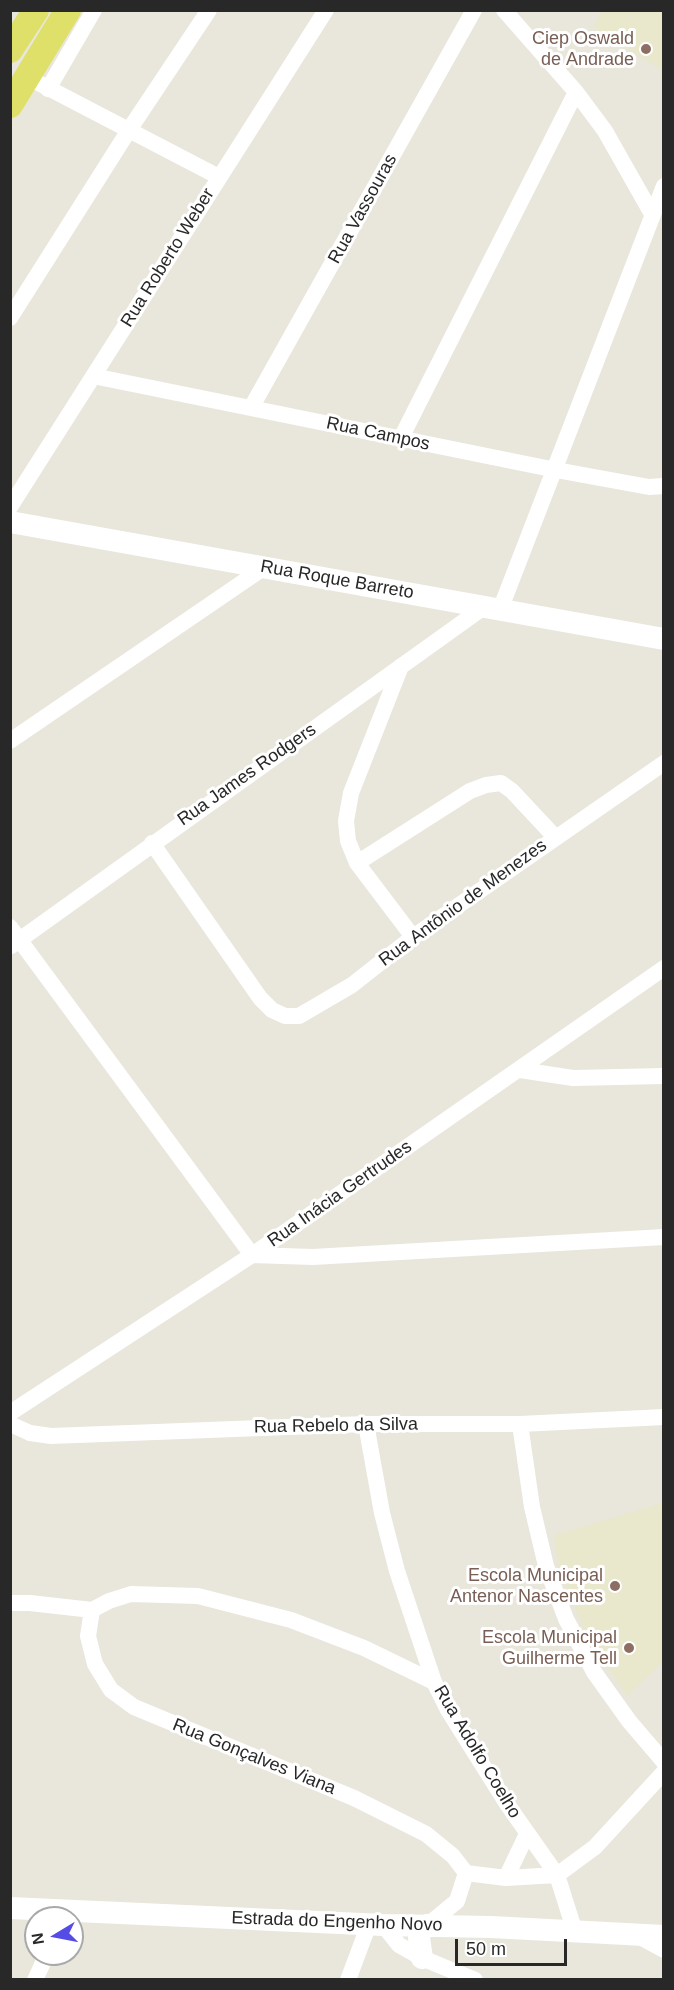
<!DOCTYPE html>
<html>
<head>
<meta charset="utf-8">
<style>
  body { margin:0 }
  #map { position:relative; width:674px; height:1990px; overflow:hidden; background:#e9e6db; font-family:Helvetica,sans-serif }
  canvas { display:block }
  .frame { position:absolute; inset:0; border:12px solid #282828; pointer-events:none }
  .north { position:absolute; left:24px; top:1906px; width:60px; height:60px; box-sizing:border-box; background:#fff; border:2px solid #a9a9a9; border-radius:50%; rotate:260deg; font-size:16px; font-weight:700; line-height:24px; text-align:center; color:#282828 }
  .north::after { content:''; display:block; margin:auto; width:21px; height:27px; background:#554ce5; clip-path:polygon(50% 0,100% 100%,50% 72%,0 100%) }
  .scale { position:absolute; left:455px; top:1939px; width:112px; height:27px; box-sizing:border-box; border:3px solid #282828; border-top:0; padding-left:8px; font-size:18px; line-height:21px; white-space:nowrap; color:#282828; -webkit-text-stroke:4px #fff; paint-order:stroke }
</style>
</head>
<body>
<div id="map">
<canvas width="674" height="1990"></canvas>
<div class="frame"></div>
<div class="north">N</div>
<div class="scale">50 m</div>
</div>
<script>
const ctx = document.querySelector('canvas').getContext('2d');
ctx.lineJoin = 'round';
function fillPath(path, color) {
  ctx.fillStyle = color;
  ctx.fill(path, 'evenodd');
}
function toPath(rows) {
  const path = new Path2D();
  for (const r of rows) {
    path.moveTo(r[0], r[1]);
    for (let i = 2; i < r.length; i += 2) path.lineTo(r[i], r[i + 1]);
  }
  return path;
}
function trace(path, color, width, dash) {
  ctx.strokeStyle = color;
  ctx.lineWidth = width;
  ctx.lineCap = dash ? 'butt' : 'round';
  ctx.setLineDash(dash || []);
  ctx.stroke(path);
}
function drawText(font, color, halo, rows, align = 'center') {
  ctx.font = font + ' Helvetica,sans-serif';
  ctx.lineWidth = 6;
  ctx.setLineDash([]);
  ctx.textBaseline = 'middle';
  ctx.strokeStyle = halo;
  ctx.fillStyle = color;
  for (const [text, x, y, turn = 0] of rows) {
    ctx.save();
    ctx.translate(x, y);
    ctx.rotate((+turn || 0) * Math.PI / 180);
    ctx.textAlign = isNaN(turn) ? turn : align;
    if (halo) ctx.strokeText(text, 0, 0);
    ctx.fillText(text, 0, 0);
    ctx.restore();
  }
}
fillPath(toPath([
  [603,10,663,11,663,71,593,27],
  [663,1503,663,1662,627,1696,586,1634,559,1569,554,1535]
]), '#e9e7cc');
trace(toPath([
  [504,10,576,92,605,131,652,214],
  [27,77,219,177],
  [48,89,94,10],
  [10,318,129,130,209,10],
  [93,376,556,470,649,487,664,486],
  [251,408,474,10],
  [401,438,576,92],
  [10,507,326,10],
  [500,610,664,186],
  [401,666,351,793,346,821,348,841,357,863,413,937],
  [10,741,265,567],
  [152,843,260,998,272,1010,285,1016,299,1016,352,985,413,937,664,763],
  [357,863,470,791,486,785,501,783,512,791,555,837],
  [10,927,252,1255,313,1257,664,1237],
  [11,946,484,607],
  [520,1070,573,1078,664,1076],
  [10,1413,252,1255,664,968],
  [10,1424,30,1433,51,1436,366,1424,520,1424,664,1417],
  [366,1424,382,1513,397,1571,434,1682,448,1710,507,1804,557,1875,575,1932],
  [520,1424,532,1507,546,1566,566,1619,594,1672,629,1721,664,1762],
  [10,1603,30,1603,92,1610,109,1601,131,1594,198,1596,291,1620,364,1648,434,1682],
  [92,1610,88,1636,95,1664,111,1690,134,1707,354,1798,426,1834,453,1856,466,1873,506,1878,557,1875,595,1847,664,1772],
  [506,1878,527,1834],
  [383,1925,399,1945,422,1958,475,1980],
  [428,1925,457,1901,466,1873],
  [638,1936,664,1950],
  [35,1980,47,1954],
  [348,1980,369,1924]
]), '#fff', 16);
trace(toPath([
  [10,522,664,639],
  [10,1908,383,1925,491,1927,664,1936],
  [422,1958,419,1938,421,1930,428,1925]
]), '#fff', 22);
trace(toPath([
  [10,50,36,10],
  [10,105,68,10]
]), '#dfe069', 26);
for (const [x, y, r, color] of [
  [646,49,6,"#8d6e63"],
  [615,1586,6,"#8d6e63"],
  [629,1648,6,"#8d6e63"]
]) {
  const dot = new Path2D();
  dot.arc(x, y, r, 0, 2 * Math.PI);
  ctx.fillStyle = color;
  ctx.fill(dot);
  trace(dot, '#fff', 2);
}
drawText('18px', '#785e54', '#fff', [
  ["Ciep Oswald",634,39],
  ["de Andrade",634,60],
  ["Escola Municipal",603,1576],
  ["Antenor Nascentes",603,1597],
  ["Escola Municipal",617,1638],
  ["Guilherme Tell",617,1659]
], 'right');
drawText('18px', '#282828', '#fff', [
  ["Rua Vassouras",363,209,-61],
  ["Rua Roberto Weber",168,258,-58],
  ["Rua Campos",378,434,12],
  ["Rua Roque Barreto",337,580,10],
  ["Rua James Rodgers",247,775,-35],
  ["Rua Antônio de Menezes",463,903,-36],
  ["Rua Inácia Gertrudes",340,1194,-35],
  ["Rua Rebelo da Silva",336,1426,-1],
  ["Rua Adolfo Coelho",477,1752,59],
  ["Rua Gonçalves Viana",254,1757,22],
  ["Estrada do Engenho Novo",337,1922,2]
]);
</script>
</body>
</html>
